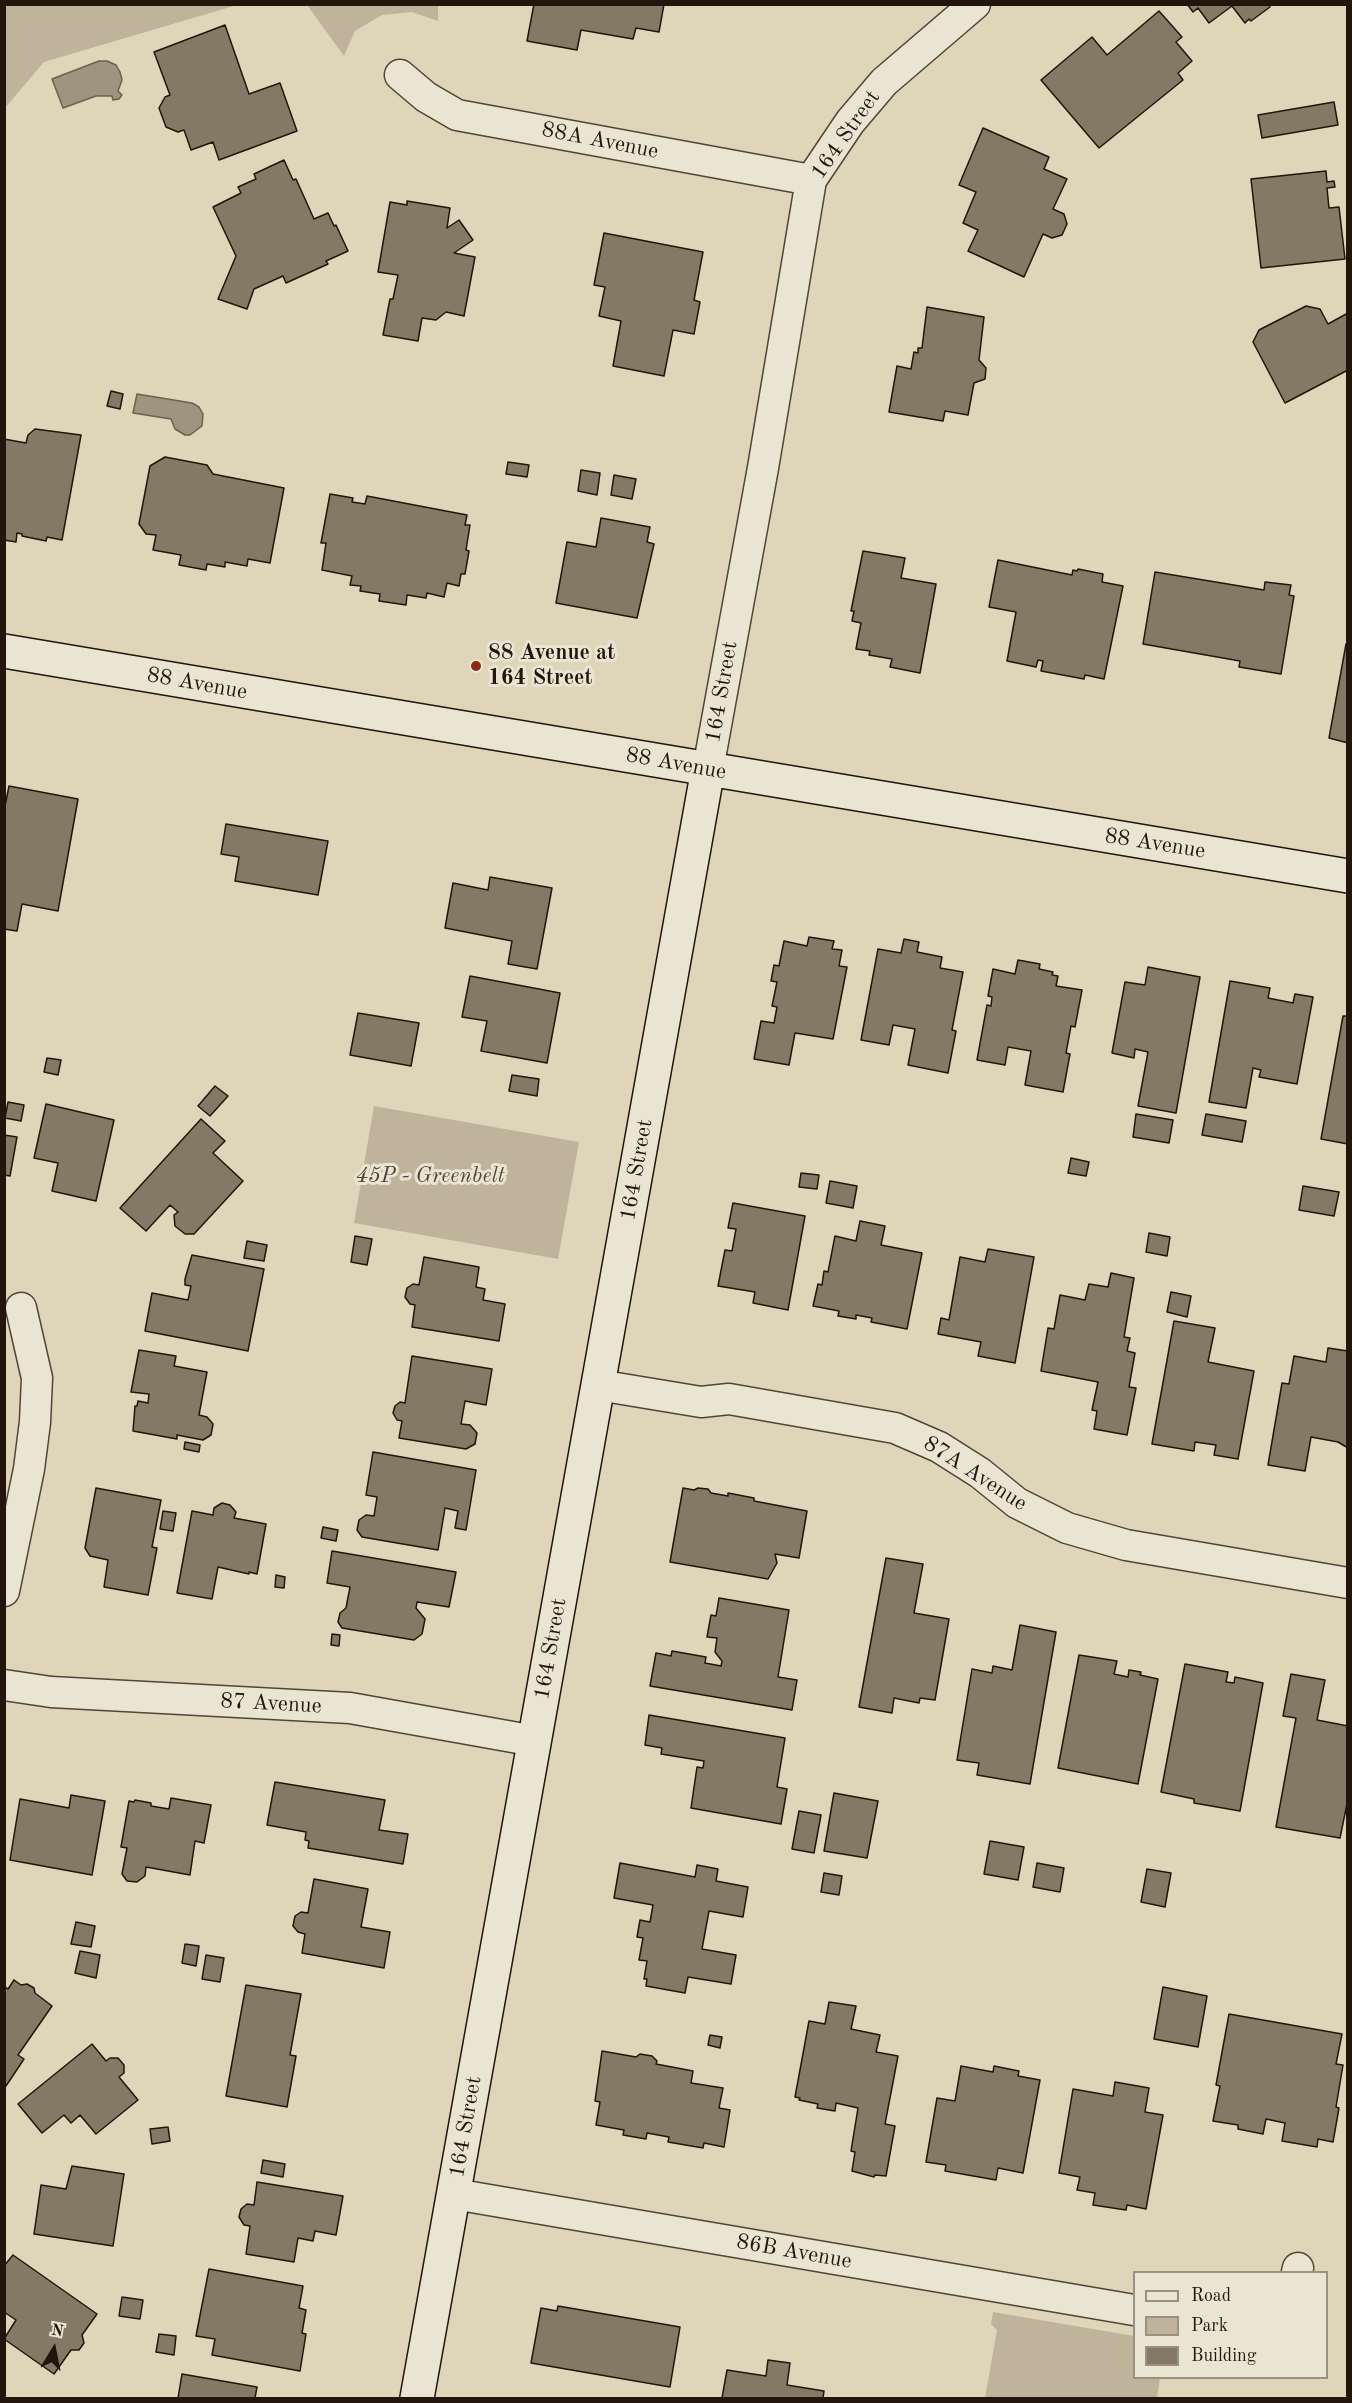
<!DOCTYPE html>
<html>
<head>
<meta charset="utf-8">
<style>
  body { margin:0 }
  #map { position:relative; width:1352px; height:2403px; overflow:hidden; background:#dfd5b9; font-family:"Old Standard TT",serif }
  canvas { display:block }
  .frame { position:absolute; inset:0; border:6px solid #22150b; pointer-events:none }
  .legend { position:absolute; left:1133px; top:2271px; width:195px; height:108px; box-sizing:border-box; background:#eae4d2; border:2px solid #9a9182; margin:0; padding:8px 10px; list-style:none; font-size:18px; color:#22150b }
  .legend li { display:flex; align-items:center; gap:12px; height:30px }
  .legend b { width:30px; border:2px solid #9a9182 }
  .north { position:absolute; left:24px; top:2319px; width:60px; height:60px; -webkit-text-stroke:4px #eae4d2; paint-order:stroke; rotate:10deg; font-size:16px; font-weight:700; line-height:24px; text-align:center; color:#22150b }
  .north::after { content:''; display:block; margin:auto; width:21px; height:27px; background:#22150b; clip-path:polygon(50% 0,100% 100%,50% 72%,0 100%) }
</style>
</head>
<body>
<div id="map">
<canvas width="1352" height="2403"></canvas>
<div class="frame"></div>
<ul class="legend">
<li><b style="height:8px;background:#eae4d2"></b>Road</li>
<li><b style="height:16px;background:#bfb49b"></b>Park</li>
<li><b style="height:16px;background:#847965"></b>Building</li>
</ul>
<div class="north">N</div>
</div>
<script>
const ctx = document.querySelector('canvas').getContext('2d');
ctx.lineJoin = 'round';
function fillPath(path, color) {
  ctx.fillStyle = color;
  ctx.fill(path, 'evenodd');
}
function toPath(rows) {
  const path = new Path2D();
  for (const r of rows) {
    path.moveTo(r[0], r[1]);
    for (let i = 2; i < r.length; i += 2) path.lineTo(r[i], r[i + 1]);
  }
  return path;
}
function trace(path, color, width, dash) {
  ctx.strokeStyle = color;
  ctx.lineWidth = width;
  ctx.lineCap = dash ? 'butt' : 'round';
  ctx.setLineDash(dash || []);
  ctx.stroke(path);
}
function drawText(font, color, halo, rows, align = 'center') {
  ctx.font = font + ' "Old Standard TT",serif';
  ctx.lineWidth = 6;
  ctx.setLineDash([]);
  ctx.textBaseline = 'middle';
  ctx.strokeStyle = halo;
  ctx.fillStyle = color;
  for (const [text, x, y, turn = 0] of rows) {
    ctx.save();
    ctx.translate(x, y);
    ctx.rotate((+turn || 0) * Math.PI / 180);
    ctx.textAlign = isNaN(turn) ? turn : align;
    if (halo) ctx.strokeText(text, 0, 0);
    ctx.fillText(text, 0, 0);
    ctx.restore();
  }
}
fillPath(toPath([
  [5,4,237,4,237,5,44,62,5,108],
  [307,5,438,5,438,21,412,12,382,15,355,31,344,56],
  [374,1106,579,1142,558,1259,354,1223],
  [993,2312,1134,2336,1134,2378,1160,2378,1157,2398,985,2398,997,2330,991,2324]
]), '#bfb49b');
const water = toPath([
  [99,61,107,61,116,65,120,72,122,80,118,91,122,95,119,99,113,100,112,96,96,96,63,108,52,79,99,61],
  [137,394,192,403,199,407,203,414,202,426,190,435,185,435,175,429,171,419,133,413,137,394]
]);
fillPath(water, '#9f947e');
trace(water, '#6d6150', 1.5);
const building = toPath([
  [534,4,664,4,659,32,636,28,633,39,581,30,577,50,527,41,534,4],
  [1187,4,1269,4,1270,7,1251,21,1249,19,1245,23,1232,6,1209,23,1198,8,1193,12,1187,4],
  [1159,11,1182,37,1176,42,1192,61,1178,73,1183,80,1099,148,1041,80,1092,37,1107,55,1159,11],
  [225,25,249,94,280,83,297,131,219,160,213,142,191,150,184,130,178,132,166,127,159,108,165,97,170,95,154,52,225,25],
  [1334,102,1338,125,1262,138,1258,115,1334,102],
  [983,128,1049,157,1044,169,1067,179,1053,209,1064,214,1067,224,1062,235,1052,238,1043,234,1024,277,968,251,978,230,963,223,976,192,959,185,983,128],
  [284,160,293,180,296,179,314,219,328,213,334,226,336,225,348,251,326,261,328,264,286,283,283,276,254,289,247,309,218,299,236,256,213,207,241,193,238,187,256,179,254,174,284,160],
  [1326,171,1327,182,1334,181,1335,187,1327,188,1329,208,1339,207,1345,259,1261,268,1251,179,1326,171],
  [407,201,450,208,447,228,459,220,473,240,454,253,475,257,464,316,446,312,436,320,422,318,418,341,383,335,390,299,393,299,398,275,378,272,390,202,407,205,407,201],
  [604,233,703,252,694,300,700,302,694,334,673,330,664,376,613,366,621,321,599,316,605,287,594,285,604,233],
  [1306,306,1320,309,1328,324,1348,313,1348,370,1285,403,1253,342,1259,330,1306,306],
  [927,307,984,317,979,360,986,368,985,379,974,383,968,415,945,411,943,421,889,412,897,366,911,369,914,352,918,353,918,348,922,348,927,307],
  [111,391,123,394,120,409,107,406,111,391],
  [35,429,81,435,62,540,47,537,46,541,22,536,22,534,17,533,16,542,4,540,4,439,26,443,28,435,35,429],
  [165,457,207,465,213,474,284,488,270,563,248,559,247,566,225,562,225,567,207,564,206,570,179,565,181,555,153,550,156,535,146,534,139,524,150,466,165,457],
  [508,462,529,465,527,477,506,474,508,462],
  [581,470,600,473,597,495,578,491,581,470],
  [614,475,636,479,632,499,611,495,614,475],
  [330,494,353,498,352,502,365,504,367,496,467,515,465,525,470,525,466,550,469,551,465,574,461,574,459,586,447,583,444,597,427,593,426,598,407,595,406,605,379,601,380,594,360,591,361,586,350,585,352,576,322,570,326,543,321,543,330,494],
  [601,518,650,527,647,542,654,544,637,618,556,603,567,542,596,547,601,518],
  [863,551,905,558,901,578,936,584,920,673,890,667,892,659,869,655,870,651,856,649,861,623,852,621,854,611,851,611,863,551],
  [998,560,1072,575,1073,570,1077,571,1078,569,1103,574,1102,582,1123,586,1104,679,1085,675,1084,679,1041,671,1043,661,1038,660,1036,667,1007,661,1016,612,989,607,998,560],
  [1155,572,1264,590,1265,582,1291,585,1289,595,1294,596,1281,674,1239,667,1240,661,1143,644,1155,572],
  [1346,644,1348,645,1348,743,1329,738,1346,644],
  [9,786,78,799,58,911,22,904,17,931,4,929,4,811,9,786],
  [226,824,328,841,318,895,235,881,239,857,221,854,226,824],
  [490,877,552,888,537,969,508,964,512,941,445,928,453,883,488,890,490,877],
  [809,937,834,941,832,949,842,950,839,966,847,967,833,1039,795,1033,789,1065,754,1059,761,1021,774,1023,777,1007,772,1006,777,982,771,981,774,965,779,966,784,941,807,946,809,937],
  [904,939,919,942,917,952,942,957,940,968,963,972,952,1030,956,1031,948,1073,908,1065,915,1029,893,1025,889,1045,861,1040,878,949,901,953,904,939],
  [1018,960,1040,964,1039,969,1053,972,1052,975,1058,976,1056,986,1082,990,1075,1027,1071,1026,1066,1053,1070,1054,1063,1092,1025,1085,1031,1051,1008,1047,1005,1065,977,1060,987,1005,991,1006,992,997,988,996,993,969,1015,974,1018,960],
  [1148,967,1200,977,1176,1113,1138,1106,1148,1052,1135,1049,1134,1058,1112,1053,1125,982,1145,985,1148,967],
  [470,976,560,993,547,1063,481,1051,487,1021,462,1017,470,976],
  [1230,981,1270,988,1268,998,1293,1003,1295,994,1313,997,1297,1084,1259,1077,1261,1070,1253,1068,1246,1108,1209,1102,1230,981],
  [358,1013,419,1023,411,1066,350,1055,358,1013],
  [1343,1016,1348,1016,1348,1144,1321,1139,1343,1016],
  [47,1058,61,1060,58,1075,44,1072,47,1058],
  [512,1075,539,1079,537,1096,509,1091,512,1075],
  [215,1086,228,1096,210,1116,198,1106,215,1086],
  [8,1102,24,1105,21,1121,5,1118,8,1102],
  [46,1104,114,1120,96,1201,52,1191,58,1163,34,1158,46,1104],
  [1136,1114,1173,1120,1169,1143,1133,1137,1136,1114],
  [1206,1114,1246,1121,1242,1142,1202,1135,1206,1114],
  [201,1119,225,1141,213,1153,243,1181,194,1234,185,1234,175,1226,174,1215,178,1212,170,1205,146,1231,120,1208,201,1119],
  [4,1135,17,1137,10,1176,4,1175,4,1135],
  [1071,1158,1089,1162,1086,1176,1068,1173,1071,1158],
  [801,1173,819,1175,817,1189,799,1187,801,1173],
  [830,1181,857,1186,853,1208,826,1203,830,1181],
  [1303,1186,1339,1192,1334,1216,1299,1210,1303,1186],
  [733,1203,805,1216,788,1310,753,1303,755,1292,718,1286,725,1250,732,1251,736,1229,728,1228,733,1203],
  [860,1221,885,1226,881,1245,922,1253,907,1329,871,1322,872,1318,856,1315,856,1319,838,1316,839,1311,813,1306,818,1284,822,1285,824,1271,828,1272,835,1236,856,1241,860,1221],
  [1149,1233,1170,1237,1167,1256,1146,1252,1149,1233],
  [355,1236,372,1239,367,1265,351,1262,355,1236],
  [247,1241,267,1245,264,1261,244,1258,247,1241],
  [988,1249,1034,1257,1015,1363,978,1356,981,1342,938,1334,941,1318,949,1320,960,1257,985,1262,988,1249],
  [192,1255,264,1269,248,1351,145,1331,152,1293,188,1300,191,1286,185,1285,185,1279,192,1255],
  [424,1257,479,1267,476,1287,485,1289,483,1300,505,1304,499,1341,412,1327,415,1305,410,1304,405,1297,407,1288,413,1284,419,1285,424,1257],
  [1111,1273,1134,1278,1124,1337,1130,1338,1127,1351,1135,1353,1129,1387,1136,1388,1127,1435,1094,1429,1097,1411,1092,1410,1098,1382,1041,1371,1048,1328,1054,1329,1060,1295,1085,1300,1089,1284,1108,1287,1111,1273],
  [1171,1292,1191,1296,1187,1317,1167,1312,1171,1292],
  [1174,1321,1215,1328,1208,1362,1254,1371,1238,1459,1214,1455,1216,1445,1195,1442,1194,1451,1152,1444,1174,1321],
  [1328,1348,1348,1351,1348,1448,1338,1442,1311,1437,1305,1471,1268,1465,1282,1383,1289,1384,1294,1356,1326,1362,1328,1348],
  [139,1350,176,1356,174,1366,207,1372,199,1415,207,1417,213,1424,211,1435,203,1440,177,1435,177,1439,133,1431,135,1406,137,1406,138,1401,148,1403,149,1394,131,1392,139,1350],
  [412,1356,492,1369,486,1405,465,1401,461,1424,470,1425,477,1433,475,1444,466,1449,399,1438,402,1421,397,1420,393,1413,395,1406,400,1402,405,1403,412,1356],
  [185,1442,200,1445,199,1452,184,1449,185,1442],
  [373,1452,476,1470,466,1530,455,1528,458,1511,445,1508,438,1550,362,1537,357,1530,359,1520,366,1515,374,1516,377,1497,366,1495,373,1452],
  [96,1488,161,1500,152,1547,157,1548,148,1595,104,1587,108,1560,90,1556,85,1548,96,1488],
  [683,1488,694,1490,698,1488,708,1489,711,1493,728,1496,728,1493,754,1498,754,1501,807,1511,799,1558,775,1554,777,1563,768,1579,670,1562,683,1488],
  [222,1503,230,1505,236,1512,234,1518,266,1524,257,1574,249,1572,249,1574,218,1567,212,1599,177,1593,192,1511,213,1515,214,1508,222,1503],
  [163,1511,176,1513,173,1531,160,1529,163,1511],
  [323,1527,338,1530,336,1541,321,1538,323,1527],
  [332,1551,456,1572,449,1607,417,1602,416,1608,425,1619,422,1634,414,1640,342,1628,338,1622,340,1613,346,1608,350,1587,327,1583,332,1551],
  [886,1558,923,1564,914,1613,949,1619,935,1700,920,1698,919,1703,894,1698,892,1713,859,1707,886,1558],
  [276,1575,285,1577,284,1588,275,1587,276,1575],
  [719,1598,789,1610,778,1677,797,1680,792,1710,650,1686,656,1653,671,1656,672,1651,706,1657,705,1663,721,1666,722,1661,715,1652,717,1638,707,1637,711,1615,716,1616,719,1598],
  [1020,1625,1056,1632,1030,1784,977,1775,979,1763,957,1760,972,1669,992,1673,993,1666,1012,1670,1020,1625],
  [332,1634,340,1635,339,1646,331,1645,332,1634],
  [1079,1655,1117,1661,1114,1674,1128,1677,1129,1670,1141,1672,1140,1675,1158,1679,1138,1784,1058,1768,1079,1655],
  [1185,1664,1228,1672,1226,1682,1234,1683,1235,1677,1263,1683,1240,1811,1194,1803,1194,1799,1161,1792,1185,1664],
  [1291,1674,1325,1680,1317,1720,1348,1726,1348,1799,1340,1838,1276,1827,1296,1718,1283,1716,1291,1674],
  [649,1715,785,1738,777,1787,787,1789,781,1824,691,1808,697,1767,703,1768,704,1761,661,1754,662,1748,645,1745,649,1715],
  [275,1782,385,1800,379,1830,408,1834,403,1864,308,1848,309,1841,305,1840,306,1832,267,1825,275,1782],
  [834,1793,878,1801,867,1858,824,1851,834,1793],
  [71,1795,105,1801,92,1875,10,1860,20,1799,69,1808,71,1795],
  [171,1798,211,1805,204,1843,195,1841,190,1875,146,1867,145,1876,137,1882,127,1881,122,1874,127,1848,121,1847,129,1801,134,1802,135,1800,151,1803,151,1806,169,1809,171,1798],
  [799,1811,821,1815,814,1853,792,1849,799,1811],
  [990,1841,1024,1847,1018,1880,984,1874,990,1841],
  [620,1863,695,1877,697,1865,718,1869,716,1881,748,1887,743,1917,709,1911,702,1949,736,1955,731,1984,688,1977,685,1993,646,1986,647,1979,644,1979,647,1961,639,1960,643,1938,637,1937,640,1920,650,1922,653,1905,614,1898,620,1863],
  [1037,1863,1064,1868,1060,1892,1033,1887,1037,1863],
  [1147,1869,1171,1873,1165,1907,1141,1902,1147,1869],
  [824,1873,842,1876,839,1895,821,1892,824,1873],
  [314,1879,368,1889,361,1927,390,1932,384,1968,302,1953,305,1934,298,1932,293,1926,295,1916,301,1912,308,1913,314,1879],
  [76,1922,95,1926,91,1947,71,1944,76,1922],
  [185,1944,199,1946,196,1966,182,1963,185,1944],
  [80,1951,100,1955,96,1978,75,1973,80,1951],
  [206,1955,224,1958,220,1982,202,1979,206,1955],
  [14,1980,21,1985,27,1984,34,1988,35,1993,52,2006,18,2055,24,2059,6,2086,4,2085,4,1986,8,1989,14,1980],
  [246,1985,301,1994,290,2055,296,2056,287,2107,226,2096,246,1985],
  [1163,1987,1207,1996,1198,2047,1154,2039,1163,1987],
  [829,2002,856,2006,851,2029,880,2035,876,2052,898,2056,885,2124,895,2126,886,2176,875,2175,874,2177,852,2171,855,2152,851,2151,858,2108,836,2103,835,2111,817,2108,818,2104,799,2100,800,2098,795,2097,809,2021,825,2024,829,2002],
  [1229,2014,1342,2034,1336,2064,1343,2065,1336,2107,1339,2108,1333,2142,1318,2139,1317,2147,1282,2141,1285,2123,1266,2119,1263,2134,1238,2129,1238,2125,1213,2121,1220,2086,1216,2085,1229,2014],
  [710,2035,722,2037,720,2048,708,2045,710,2035],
  [92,2044,106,2061,110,2058,118,2058,124,2065,124,2073,119,2077,138,2100,96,2134,80,2115,71,2123,64,2115,42,2133,18,2104,92,2044],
  [602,2051,636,2057,640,2054,652,2056,657,2061,656,2064,693,2071,691,2083,723,2088,719,2108,730,2110,724,2147,704,2143,703,2148,668,2142,669,2137,647,2133,646,2139,623,2135,624,2130,596,2125,600,2102,595,2101,602,2051],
  [961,2066,993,2072,994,2066,1019,2071,1018,2076,1040,2080,1023,2173,998,2168,996,2180,945,2171,946,2165,926,2162,937,2098,955,2101,961,2066],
  [1115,2082,1149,2088,1145,2112,1163,2115,1146,2209,1127,2205,1126,2210,1093,2205,1095,2193,1077,2190,1080,2177,1059,2173,1073,2089,1113,2096,1115,2082],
  [168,2127,170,2141,152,2144,150,2129,168,2127],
  [263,2160,285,2164,283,2177,261,2173,263,2160],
  [72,2166,124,2174,113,2246,34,2234,41,2185,66,2189,72,2166],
  [257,2182,343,2196,336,2235,315,2231,313,2241,298,2238,294,2262,246,2254,250,2226,244,2225,239,2217,241,2209,247,2204,254,2205,257,2182],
  [13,2255,97,2314,82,2335,84,2343,79,2350,71,2350,54,2374,4,2339,16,2320,4,2312,4,2266,13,2255],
  [209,2269,303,2286,299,2308,306,2310,302,2333,306,2334,300,2371,212,2355,215,2339,196,2336,209,2269],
  [122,2297,143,2300,140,2319,119,2316,122,2297],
  [558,2306,680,2327,670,2387,531,2363,541,2308,557,2311,558,2306],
  [159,2334,176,2336,174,2355,156,2352,159,2334],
  [768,2360,790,2363,787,2385,824,2391,823,2398,722,2398,727,2370,766,2376,768,2360],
  [182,2374,257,2387,255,2398,178,2398,182,2374]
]);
fillPath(building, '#847965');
trace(building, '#22150b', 1.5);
const street = toPath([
  [400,75,426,97,457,115,811,180],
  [708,769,763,468,811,180,850,122,884,82,975,4],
  [598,1385,701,1402,729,1399,895,1428,939,1447,980,1473,1017,1503,1067,1528,1126,1545,1348,1583],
  [4,1591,29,1469,35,1422,37,1378,21,1308],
  [4,1685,51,1692,350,1708,535,1741],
  [454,2194,1134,2310],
  [1297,2272,1298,2268]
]);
const secondary = toPath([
  [4,651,1348,876],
  [417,2398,708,769]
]);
trace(street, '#514536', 33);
trace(secondary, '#22150b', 36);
trace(street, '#eae4d2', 30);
trace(secondary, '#eae4d2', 33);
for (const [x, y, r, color] of [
  [476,666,6,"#8f2418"]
]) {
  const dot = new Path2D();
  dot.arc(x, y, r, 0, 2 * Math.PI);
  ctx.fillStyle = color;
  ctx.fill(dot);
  trace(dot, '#eae4d2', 2);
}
drawText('22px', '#22150b', '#eae4d2', [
  ["164 Street",846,135,-55],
  ["88A Avenue",600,141,11],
  ["88 Avenue",197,684,10],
  ["164 Street",722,692,-80],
  ["88 Avenue",676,764,10],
  ["88 Avenue",1155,844,9],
  ["164 Street",637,1170,-80],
  ["87A Avenue",975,1474,33],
  ["164 Street",551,1649,-80],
  ["87 Avenue",271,1704,3],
  ["164 Street",466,2127,-80],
  ["86B Avenue",794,2252,10]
]);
drawText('bold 22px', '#22150b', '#eae4d2', [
  ["88 Avenue at",488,653],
  ["164 Street",488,678]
], 'left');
drawText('italic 22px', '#514536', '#eae4d2', [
  ["45P - Greenbelt",430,1176]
]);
</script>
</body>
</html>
